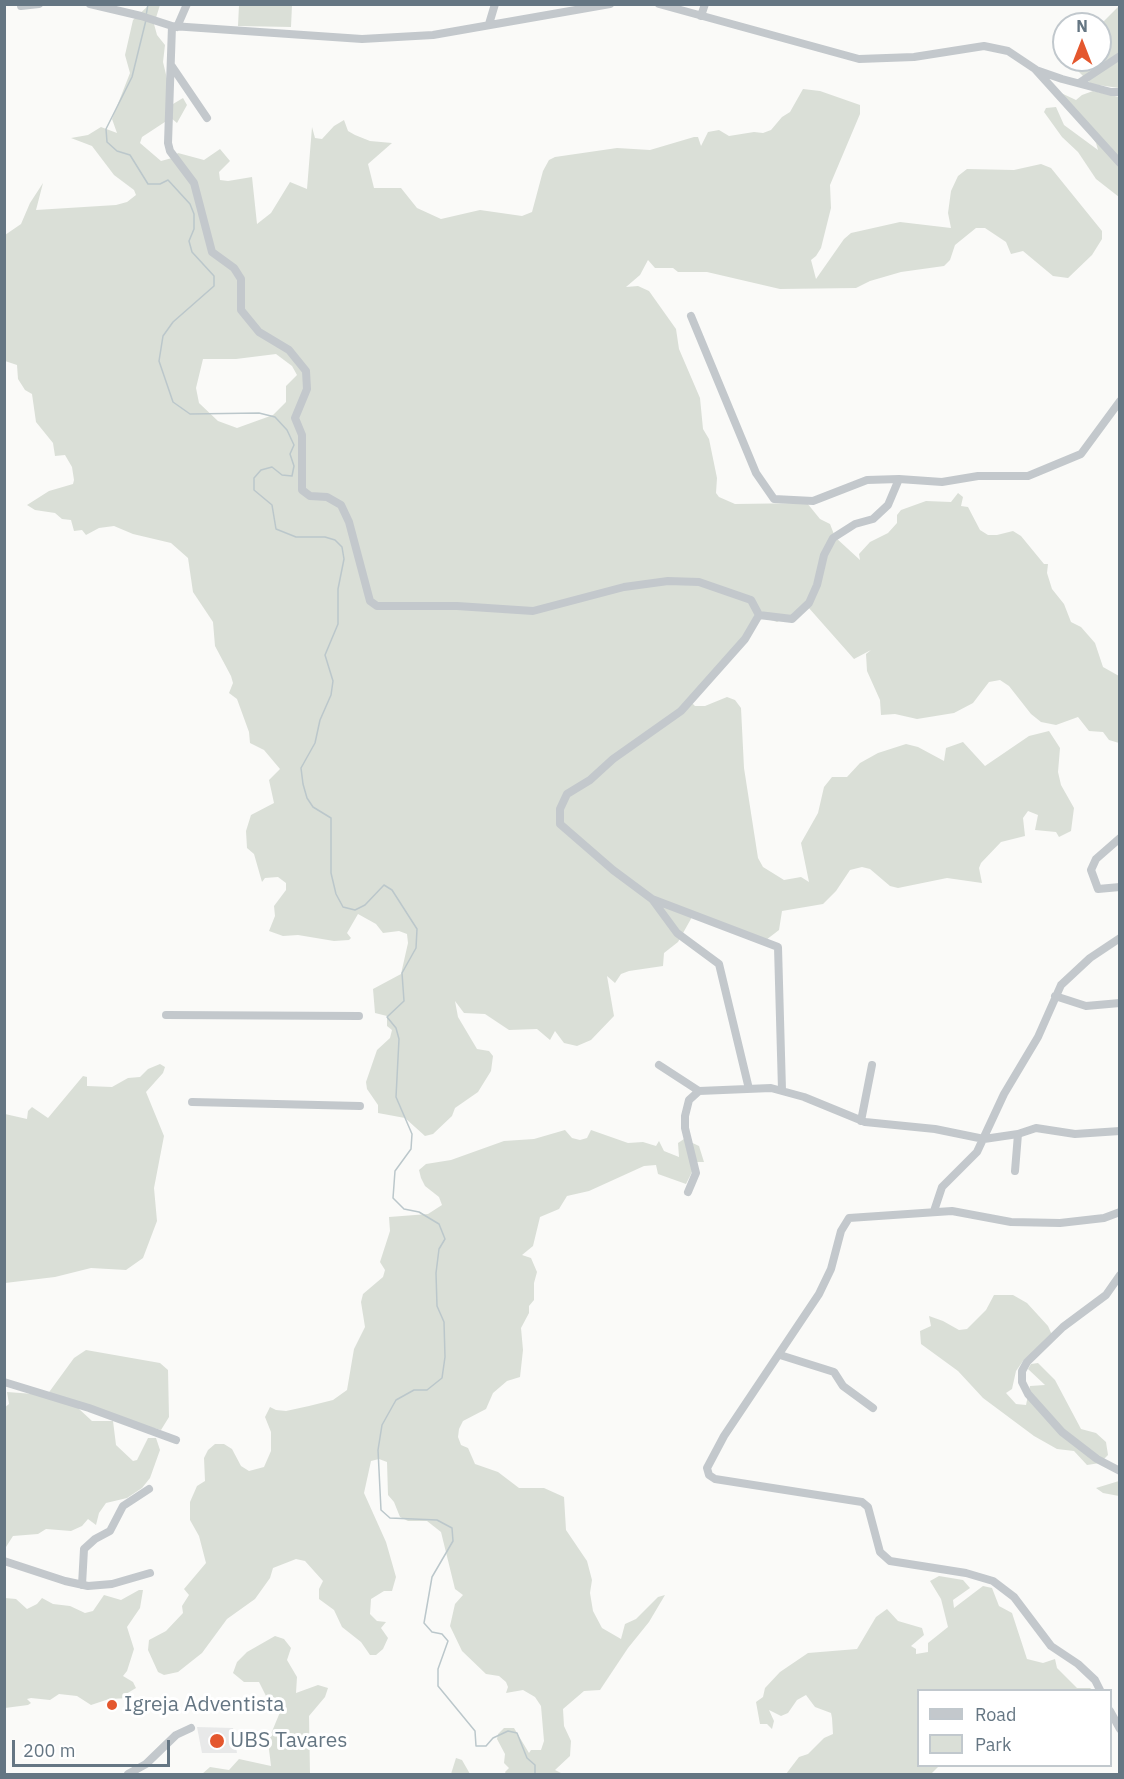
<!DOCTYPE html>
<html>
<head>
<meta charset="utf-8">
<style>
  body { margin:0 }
  #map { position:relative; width:1124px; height:1779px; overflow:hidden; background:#fafaf8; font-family:"IBM Plex Sans",sans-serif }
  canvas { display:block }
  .frame { position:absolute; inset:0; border:6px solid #657683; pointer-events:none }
  .legend { position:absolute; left:917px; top:1689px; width:195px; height:78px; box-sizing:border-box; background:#fff; border:2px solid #c1c8cd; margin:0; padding:8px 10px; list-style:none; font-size:18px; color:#657683 }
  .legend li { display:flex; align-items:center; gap:12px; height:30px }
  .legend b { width:30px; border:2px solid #c1c8cd }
  .north { position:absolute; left:1052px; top:12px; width:60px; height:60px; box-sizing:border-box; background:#fff; border:2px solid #c1c8cd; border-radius:50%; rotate:0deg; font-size:16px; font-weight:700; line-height:24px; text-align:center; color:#657683 }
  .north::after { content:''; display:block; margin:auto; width:21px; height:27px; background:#e4572e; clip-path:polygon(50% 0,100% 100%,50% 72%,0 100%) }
  .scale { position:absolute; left:12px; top:1740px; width:158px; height:27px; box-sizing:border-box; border:3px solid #657683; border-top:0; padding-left:8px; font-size:18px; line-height:21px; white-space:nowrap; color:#657683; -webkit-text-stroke:4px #fff; paint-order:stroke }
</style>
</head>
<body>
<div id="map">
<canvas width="1124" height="1779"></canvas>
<div class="frame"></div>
<ul class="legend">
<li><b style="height:8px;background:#c3c8cc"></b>Road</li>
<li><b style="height:16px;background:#dadfd7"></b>Park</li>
</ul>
<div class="north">N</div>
<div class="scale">200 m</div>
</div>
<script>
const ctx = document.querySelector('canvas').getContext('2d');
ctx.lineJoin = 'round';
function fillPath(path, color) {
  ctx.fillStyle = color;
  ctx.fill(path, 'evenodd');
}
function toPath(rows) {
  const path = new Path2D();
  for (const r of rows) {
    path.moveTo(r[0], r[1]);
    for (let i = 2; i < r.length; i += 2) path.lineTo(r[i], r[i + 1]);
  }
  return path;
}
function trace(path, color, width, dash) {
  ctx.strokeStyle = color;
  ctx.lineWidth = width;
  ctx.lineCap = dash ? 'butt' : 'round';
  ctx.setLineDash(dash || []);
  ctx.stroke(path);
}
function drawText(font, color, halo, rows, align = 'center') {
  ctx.font = font + ' "IBM Plex Sans",sans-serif';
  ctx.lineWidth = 6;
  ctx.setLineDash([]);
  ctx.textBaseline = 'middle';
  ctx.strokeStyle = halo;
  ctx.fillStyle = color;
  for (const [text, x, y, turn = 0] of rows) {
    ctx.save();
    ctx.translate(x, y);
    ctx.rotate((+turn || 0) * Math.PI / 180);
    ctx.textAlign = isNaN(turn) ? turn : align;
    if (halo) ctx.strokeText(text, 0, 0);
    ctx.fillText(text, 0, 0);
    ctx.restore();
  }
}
fillPath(toPath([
  [197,1727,233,1728,237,1753,202,1753]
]), '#e8e9e9');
fillPath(toPath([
  [149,5,160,5,154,24,157,35,165,45,163,62,173,104,183,98,187,105,177,123,171,118,142,137,140,143,161,161,172,158,178,153,204,160,220,149,230,161,219,172,220,180,228,181,252,177,257,224,271,213,290,182,307,189,312,127,315,138,322,139,334,126,344,120,348,131,355,135,370,141,392,143,368,164,374,188,401,188,417,208,441,219,480,210,522,216,532,212,543,171,549,160,555,157,617,148,650,150,694,137,698,137,701,146,708,132,719,130,729,136,754,132,763,133,771,130,782,117,790,112,803,89,820,91,860,105,860,114,830,185,831,208,821,248,816,256,811,260,816,279,844,239,851,233,900,222,951,228,948,213,951,191,958,176,967,169,1014,170,1041,164,1051,168,1102,231,1102,239,1092,255,1068,278,1053,276,1023,251,1011,254,1006,242,985,228,976,228,955,245,950,260,944,266,901,272,870,281,856,288,780,289,707,272,678,272,673,268,655,268,648,260,640,275,626,287,638,286,649,291,676,329,679,349,700,398,703,429,709,439,717,478,716,493,719,497,735,504,807,503,820,519,830,524,835,537,860,560,859,554,870,542,888,533,897,523,897,515,901,510,926,501,951,502,958,493,963,497,961,506,968,507,980,530,988,535,997,535,1013,531,1021,536,1044,564,1048,564,1047,573,1052,589,1064,604,1071,622,1081,627,1095,643,1103,667,1119,676,1119,743,1109,740,1103,732,1089,731,1078,717,1056,725,1041,722,1031,714,1009,686,1000,680,989,682,973,703,954,713,917,719,895,714,881,715,880,700,867,671,866,654,871,650,854,659,808,607,777,622,765,618,758,619,692,703,695,706,705,706,727,697,735,700,741,708,744,768,758,858,763,867,784,880,801,877,809,882,801,843,818,813,824,787,832,777,847,777,860,763,878,753,906,744,918,747,944,761,946,748,963,742,985,766,1029,736,1049,731,1060,748,1058,772,1061,785,1074,808,1071,831,1059,837,1056,832,1035,830,1038,815,1028,811,1023,818,1025,836,1001,842,981,863,979,868,982,883,947,878,898,888,890,886,870,869,862,867,850,870,836,891,823,904,782,911,779,930,766,940,692,917,678,942,664,953,663,966,629,971,621,974,615,983,607,976,614,1016,591,1040,577,1046,564,1043,555,1031,550,1040,537,1029,509,1030,485,1014,464,1013,455,1001,458,1017,477,1049,489,1051,493,1056,491,1071,478,1092,455,1108,452,1116,433,1134,425,1136,405,1118,378,1113,378,1105,367,1089,366,1082,377,1050,390,1038,392,1030,387,1026,387,1016,375,1013,373,989,401,974,408,943,407,934,399,931,383,933,376,924,358,914,347,933,351,938,349,940,334,941,298,935,283,936,269,931,275,916,274,906,286,890,286,883,278,877,265,878,262,882,254,854,247,848,246,831,251,815,274,803,269,780,280,769,264,750,250,743,249,732,237,699,229,693,233,683,231,676,215,646,213,622,193,592,188,558,171,543,133,534,114,526,99,528,86,535,82,530,74,531,71,520,62,519,55,513,35,510,27,505,49,491,73,484,74,480,72,467,65,455,55,456,53,443,36,422,32,394,25,390,18,379,17,365,5,361,5,235,21,224,30,203,43,183,36,210,116,205,127,202,136,195,134,190,114,175,92,146,71,138,88,135,101,127,117,133,112,119,130,73,125,55,133,20],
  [276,354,292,366,297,375,286,386,286,402,273,415,237,428,218,421,199,403,196,388,203,359,236,359],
  [239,5,292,5,291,27,238,26],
  [1119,6,1119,88,1091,84,1070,63,1070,60,1100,60,1100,25],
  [1093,91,1119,97,1119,197,1096,179,1078,152,1062,137,1044,112,1046,108,1056,107,1064,125,1098,150,1096,143,1061,93,1076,100,1082,95],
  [160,1064,165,1067,163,1073,146,1092,164,1136,154,1188,157,1221,143,1258,126,1270,91,1268,55,1277,5,1283,5,1114,27,1119,28,1111,32,1107,48,1118,83,1076,87,1077,87,1086,112,1087,128,1078,140,1077,148,1069],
  [565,1130,572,1138,580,1140,587,1138,591,1130,628,1143,643,1142,656,1146,659,1141,664,1151,679,1157,678,1143,684,1139,699,1146,704,1162,697,1162,686,1184,658,1174,656,1165,644,1166,589,1191,567,1196,559,1209,540,1217,533,1246,522,1255,531,1258,537,1272,534,1283,534,1300,529,1306,529,1313,521,1328,523,1350,520,1377,507,1381,493,1393,486,1409,463,1421,459,1429,458,1437,461,1445,468,1448,475,1464,498,1472,519,1488,544,1488,564,1497,566,1530,587,1561,592,1580,590,1593,593,1611,602,1628,621,1639,625,1624,636,1619,658,1597,665,1595,649,1622,628,1648,600,1690,584,1691,563,1709,564,1726,571,1741,570,1756,555,1770,563,1774,506,1774,505,1772,509,1768,504,1763,505,1754,497,1739,498,1734,504,1728,514,1728,529,1753,531,1750,541,1750,544,1741,541,1706,535,1697,523,1690,506,1693,508,1687,506,1682,499,1676,486,1674,462,1651,450,1626,455,1604,463,1595,455,1589,441,1532,427,1521,408,1521,400,1517,394,1502,388,1495,387,1462,379,1459,371,1461,364,1493,386,1542,396,1577,392,1591,384,1591,371,1599,370,1614,377,1621,386,1622,381,1628,388,1638,383,1649,376,1655,370,1655,361,1642,342,1627,334,1610,319,1599,319,1589,323,1581,305,1561,296,1559,273,1568,270,1578,255,1599,227,1619,202,1653,178,1672,164,1675,158,1672,148,1650,149,1640,166,1631,183,1613,182,1606,189,1595,184,1589,206,1563,199,1536,190,1520,190,1502,197,1486,205,1481,204,1458,208,1450,215,1444,224,1444,232,1449,241,1466,249,1471,264,1467,271,1451,271,1432,265,1417,270,1407,276,1410,286,1411,309,1406,333,1400,347,1390,354,1349,365,1327,361,1302,363,1294,383,1277,385,1270,380,1262,390,1231,389,1217,428,1214,442,1205,439,1197,425,1186,421,1178,419,1170,426,1164,451,1160,504,1141,534,1139],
  [994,1295,1013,1295,1027,1303,1048,1326,1052,1335,1023,1361,1016,1371,1012,1389,1006,1393,1016,1404,1026,1405,1030,1386,1045,1385,1028,1369,1031,1364,1038,1363,1055,1380,1081,1429,1096,1433,1106,1442,1108,1455,1100,1463,1087,1465,1074,1451,1057,1449,1034,1436,983,1398,958,1371,921,1344,920,1331,931,1326,929,1316,943,1321,959,1330,967,1329,986,1310],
  [86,1350,160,1363,168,1370,169,1417,161,1430,78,1408,92,1421,113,1421,116,1445,133,1461,137,1460,148,1438,156,1438,160,1450,150,1478,142,1488,127,1498,106,1503,99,1513,96,1525,88,1519,82,1526,71,1531,46,1529,38,1534,13,1536,6,1547,4,1408,9,1404,7,1392,47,1395,74,1358],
  [1119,1481,1119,1496,1103,1493,1096,1488],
  [939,1576,963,1580,970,1588,953,1600,954,1608,983,1586,992,1588,999,1606,1012,1613,1027,1659,1043,1663,1055,1659,1057,1668,1077,1688,1090,1688,1093,1690,918,1690,918,1766,939,1766,931,1774,786,1774,799,1757,808,1754,824,1738,833,1734,832,1718,831,1713,815,1707,806,1695,797,1700,788,1713,781,1716,769,1710,774,1721,772,1729,767,1724,760,1724,756,1702,763,1697,765,1688,780,1672,808,1653,857,1649,876,1617,887,1609,898,1621,922,1628,924,1635,911,1646,916,1649,916,1654,928,1652,928,1643,948,1627,941,1599,930,1581],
  [139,1590,143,1590,140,1608,127,1627,134,1649,127,1671,123,1676,133,1682,136,1688,126,1694,130,1698,109,1699,91,1705,77,1696,59,1694,50,1700,31,1698,27,1699,31,1703,28,1705,5,1708,5,1598,16,1599,27,1609,37,1604,42,1598,53,1604,70,1606,85,1613,93,1611,104,1595,121,1600],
  [275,1636,284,1639,291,1648,287,1660,297,1677,296,1693,318,1685,328,1688,325,1697,309,1716,310,1774,202,1774,210,1767,229,1770,239,1759,271,1766,268,1741,283,1705,275,1705,269,1702,259,1682,244,1682,233,1673,237,1662,247,1652],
  [456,1758,462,1760,470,1774,451,1774]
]), '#dadfd7');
trace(toPath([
  [146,16,148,4],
  [146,20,132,77,106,129,107,142,117,151,130,155,148,184,160,184,168,180,190,204,194,214,194,229,189,241,192,252,214,276,214,286,173,322,163,336,159,361,173,402,190,414,259,413,275,417,287,430,294,445,290,454,294,466,292,476,282,475,272,467,261,470,254,478,254,490,272,505,276,529,296,537,325,537,335,540,342,547,344,559,338,589,338,624,325,655,333,681,331,695,320,720,315,743,301,768,303,784,307,798,313,807,331,818,331,873,336,894,343,907,355,910,365,905,384,885,392,890,417,929,416,948,402,973,404,1001,387,1017,396,1028,399,1039,396,1097,412,1134,411,1149,395,1171,393,1198,404,1209,419,1212,439,1224,445,1239,439,1249,436,1273,437,1306,444,1322,445,1357,442,1378,427,1390,414,1390,396,1400,382,1425,378,1450,381,1510,390,1518,437,1520,452,1528,453,1541,432,1577,424,1623,432,1632,442,1634,448,1641,438,1669,438,1686,475,1731,476,1746,486,1746,493,1738,508,1731,517,1733,527,1758,535,1765,535,1774]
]), '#bbc7cb', 1.5);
trace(toPath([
  [90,4,141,16,172,26,362,39,433,35,610,4],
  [659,4,859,59,914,57,984,46,1008,51,1035,69,1120,163],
  [21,6,39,4],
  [701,16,705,4],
  [489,24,495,4],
  [172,26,168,143,170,151,194,183,212,252,234,268,241,279,241,310,259,332,289,350,306,371,307,389,295,418,302,435,302,490,310,496,327,497,341,505,349,522,370,601,377,606,457,606,533,611,624,587,668,581,699,582,751,600,759,615,745,639,681,711,613,759,590,780,567,794,560,809,560,824,613,870,652,899,677,933,719,964,749,1089],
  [177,27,187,4],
  [171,65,207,118],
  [1036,70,1062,79,1111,92,1120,92],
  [1079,83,1120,56],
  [691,316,756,473,774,499,813,501,867,480,899,479],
  [759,615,792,619,809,603,817,585,824,555,833,538,855,524,873,519,888,505,899,479,942,482,978,476,1028,476,1081,454,1120,401],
  [1120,838,1096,859,1091,870,1098,889,1120,887],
  [652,899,778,947,782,1090],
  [1055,996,1086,1006,1120,1003],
  [166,1015,359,1016],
  [659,1065,699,1091,689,1100,685,1116,685,1128,696,1173,688,1192],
  [699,1091,771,1088,804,1097,865,1122,935,1129,984,1139,1018,1134,1036,1128,1075,1134,1120,1131],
  [192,1102,360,1106],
  [861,1121,872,1065],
  [1015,1171,1018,1134],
  [934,1211,942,1187,977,1152,1004,1094,1038,1037,1061,985,1090,958,1120,938],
  [1120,1275,1106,1295,1063,1327,1027,1362,1022,1371,1022,1382,1028,1394,1062,1432,1097,1459,1120,1471],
  [780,1355,834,1372,843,1386,873,1408],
  [4,1382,89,1408,176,1440],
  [4,1561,65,1581,88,1586,112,1584,150,1573],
  [82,1585,84,1549,95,1539,110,1531,123,1506,149,1489],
  [1100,1690,1095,1680,1078,1664,1051,1646,1014,1597,993,1581,966,1573,890,1561,880,1552,868,1507,862,1502,715,1479,709,1475,707,1468,724,1436,819,1294,831,1269,841,1231,849,1218,952,1211,1011,1222,1060,1223,1104,1218,1120,1212],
  [1110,1711,1120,1729],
  [128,1774,146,1764,176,1735,191,1728]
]), '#c3c8cc', 8);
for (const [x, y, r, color] of [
  [112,1705,6,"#e4572e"],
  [217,1741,8,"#e4572e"]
]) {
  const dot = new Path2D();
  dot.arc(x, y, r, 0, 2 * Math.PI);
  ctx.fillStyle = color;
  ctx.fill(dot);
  trace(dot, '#fff', 2);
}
drawText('21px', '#657683', '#fff', [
  ["Igreja Adventista",124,1705],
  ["UBS Tavares",230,1741]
], 'left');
</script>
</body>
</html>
